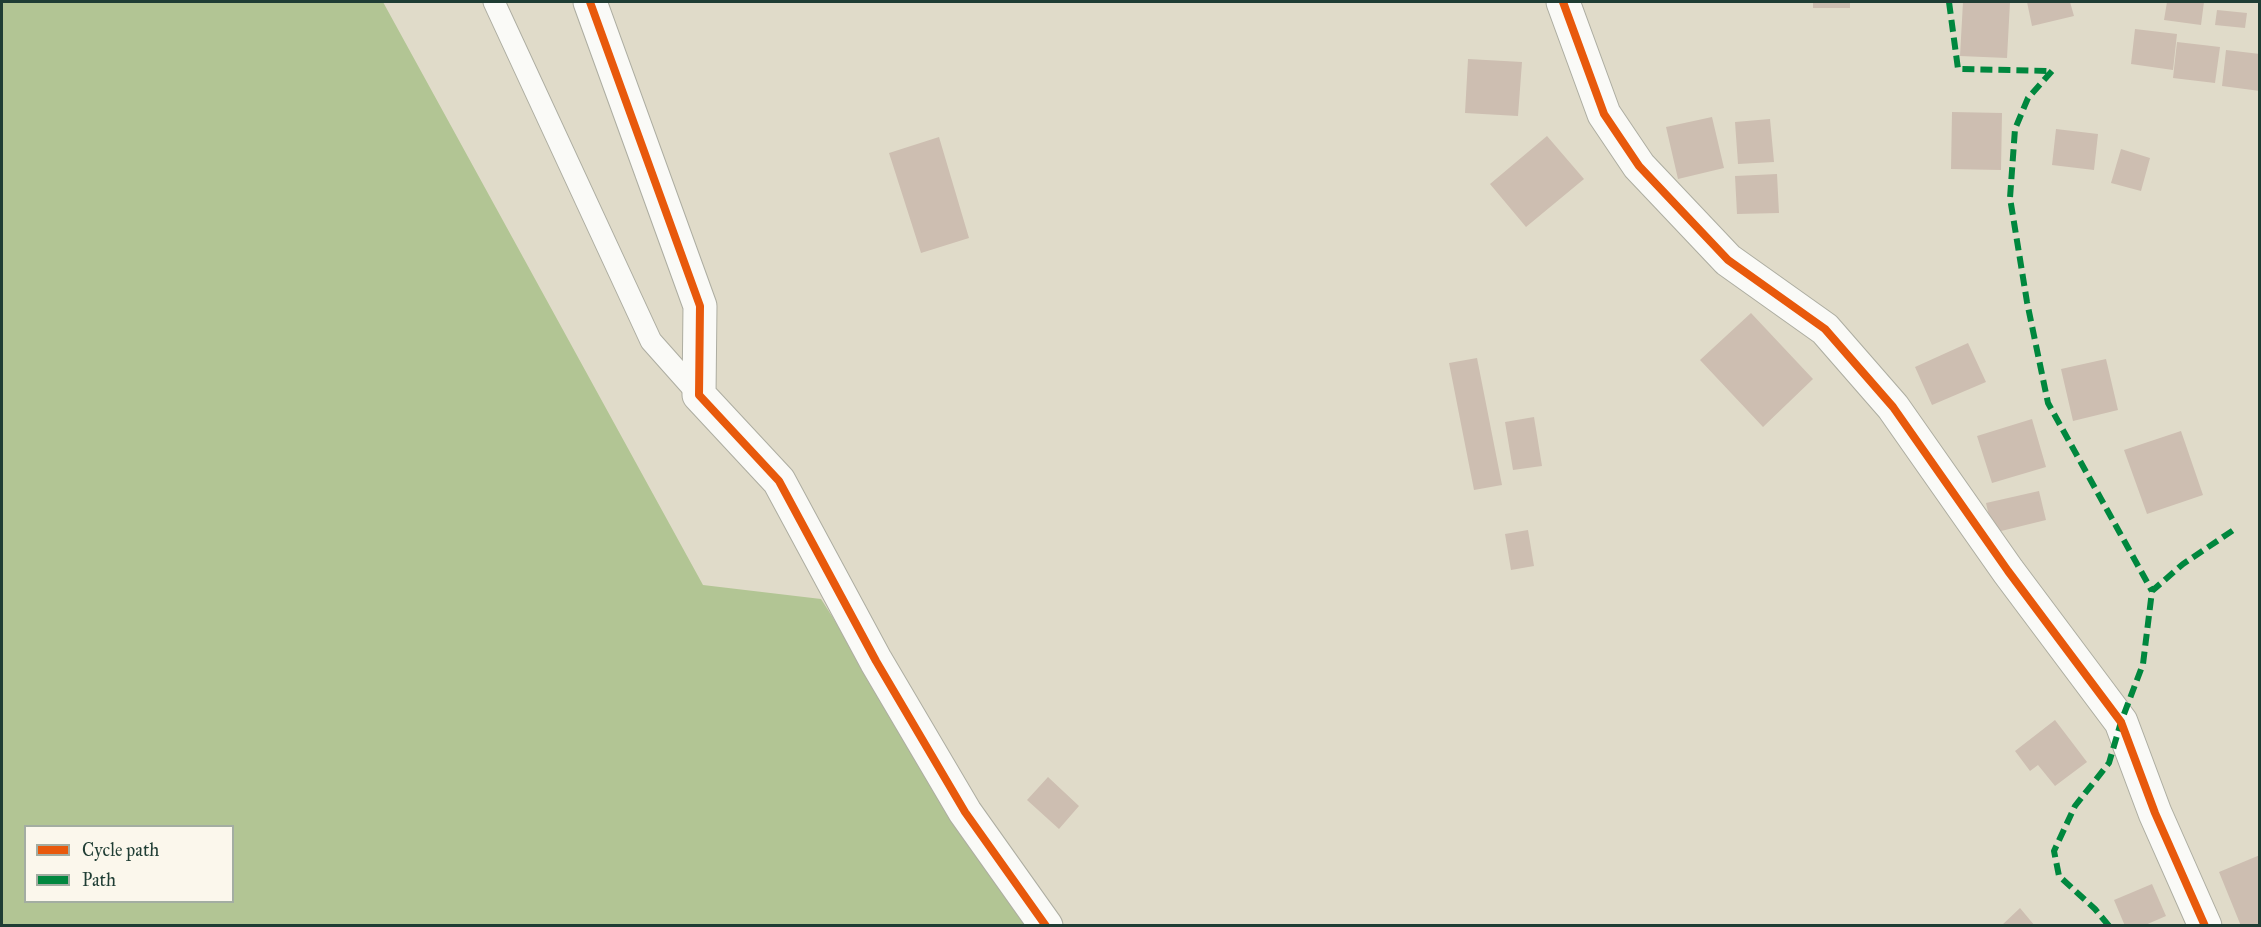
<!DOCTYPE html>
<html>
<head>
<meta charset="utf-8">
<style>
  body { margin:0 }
  #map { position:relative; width:2261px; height:927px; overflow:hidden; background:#e0dbc9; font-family:"IM FELL Great Primer",serif }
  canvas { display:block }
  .frame { position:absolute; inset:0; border:3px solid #1f3d34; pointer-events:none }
  .legend { position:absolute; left:24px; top:825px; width:210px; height:78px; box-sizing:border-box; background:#fbf7ec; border:2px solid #a3ada2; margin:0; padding:8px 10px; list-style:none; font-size:18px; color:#1f3d34 }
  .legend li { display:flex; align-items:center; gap:12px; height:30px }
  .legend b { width:30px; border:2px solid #a3ada2 }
</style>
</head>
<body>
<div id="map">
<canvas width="2261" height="927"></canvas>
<div class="frame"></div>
<ul class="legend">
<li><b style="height:8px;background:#e8590c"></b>Cycle path</li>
<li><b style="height:8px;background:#00873e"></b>Path</li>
</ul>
</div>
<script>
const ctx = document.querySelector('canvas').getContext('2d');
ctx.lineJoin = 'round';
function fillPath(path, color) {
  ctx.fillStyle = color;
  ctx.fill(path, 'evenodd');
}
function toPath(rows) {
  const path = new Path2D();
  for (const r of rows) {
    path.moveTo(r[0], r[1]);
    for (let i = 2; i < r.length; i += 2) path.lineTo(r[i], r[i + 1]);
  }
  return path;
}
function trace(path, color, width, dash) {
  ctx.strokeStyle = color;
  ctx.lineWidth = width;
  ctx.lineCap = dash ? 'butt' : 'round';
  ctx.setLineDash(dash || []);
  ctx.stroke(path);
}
fillPath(toPath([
  [2,2,383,2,703,585,821,599,1030,925,2,926],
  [26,826,232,826,232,902,26,902]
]), '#b2c594');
fillPath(toPath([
  [1813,2,1850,2,1850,8,1813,8],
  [1963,2,2010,2,2007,58,1960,56],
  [2027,2,2070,2,2074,16,2032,26],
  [2167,2,2204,2,2201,25,2164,20],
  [2217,10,2247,13,2245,28,2215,25],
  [2135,29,2177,34,2173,70,2131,64],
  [2177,42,2220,47,2215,83,2173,78],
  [2226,50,2260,54,2260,91,2222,86],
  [1468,59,1522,62,1518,116,1465,113],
  [1952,112,2002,113,2001,170,1951,169],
  [1712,117,1724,168,1678,179,1666,127],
  [1770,119,1774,162,1738,164,1735,122],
  [2056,129,2098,134,2094,170,2052,165],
  [1547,136,1584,179,1526,227,1490,184],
  [939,137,969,238,921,253,889,153],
  [2121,149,2150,158,2141,191,2111,183],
  [1777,174,1779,213,1737,214,1735,176],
  [1751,313,1813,379,1763,427,1700,360],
  [1968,343,1986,382,1932,405,1915,367],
  [1477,358,1502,485,1474,490,1449,363],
  [2106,359,2118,410,2073,421,2061,369],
  [1534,417,1542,466,1513,470,1505,422],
  [2032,419,2046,467,1992,483,1977,436],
  [2181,431,2203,495,2147,514,2124,450],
  [2039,491,2046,520,1993,533,1986,503],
  [1528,530,1534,566,1511,570,1505,534],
  [2055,720,2087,762,2055,786,2038,765,2030,771,2015,751],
  [1048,777,1079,806,1059,829,1027,800],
  [2260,855,2260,926,2241,926,2219,872],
  [2152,884,2166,916,2143,926,2125,926,2114,900],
  [2020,908,2035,926,2001,926]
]), '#cdbeb1');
const lane = toPath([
  [494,2,651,341,699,395]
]);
const street = toPath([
  [590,2,700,306,699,395,779,481,876,661,965,812,1046,926],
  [1563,2,1604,114,1639,166,1728,260,1825,329,1893,407,2008,571,2121,722,2155,813,2205,926]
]);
trace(lane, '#adada1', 23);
trace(street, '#adada1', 35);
trace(lane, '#fafaf7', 21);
trace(street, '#fafaf7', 33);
trace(toPath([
  [1949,2,1958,69,2052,71],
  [2052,71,2028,98,2015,129,2010,198,2027,302,2048,403,2152,591],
  [2109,926,2095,909,2059,876,2054,851,2075,806,2109,763,2121,722,2143,664,2152,591,2183,564,2235,529]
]), '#00873e', 6, [12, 6]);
trace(toPath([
  [590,2,700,306,699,395,779,481,876,661,965,812,1046,926],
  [1563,2,1604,114,1639,166,1728,260,1825,329,1893,407,2008,571,2121,722,2155,813,2205,926]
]), '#e8590c', 8);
</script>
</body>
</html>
